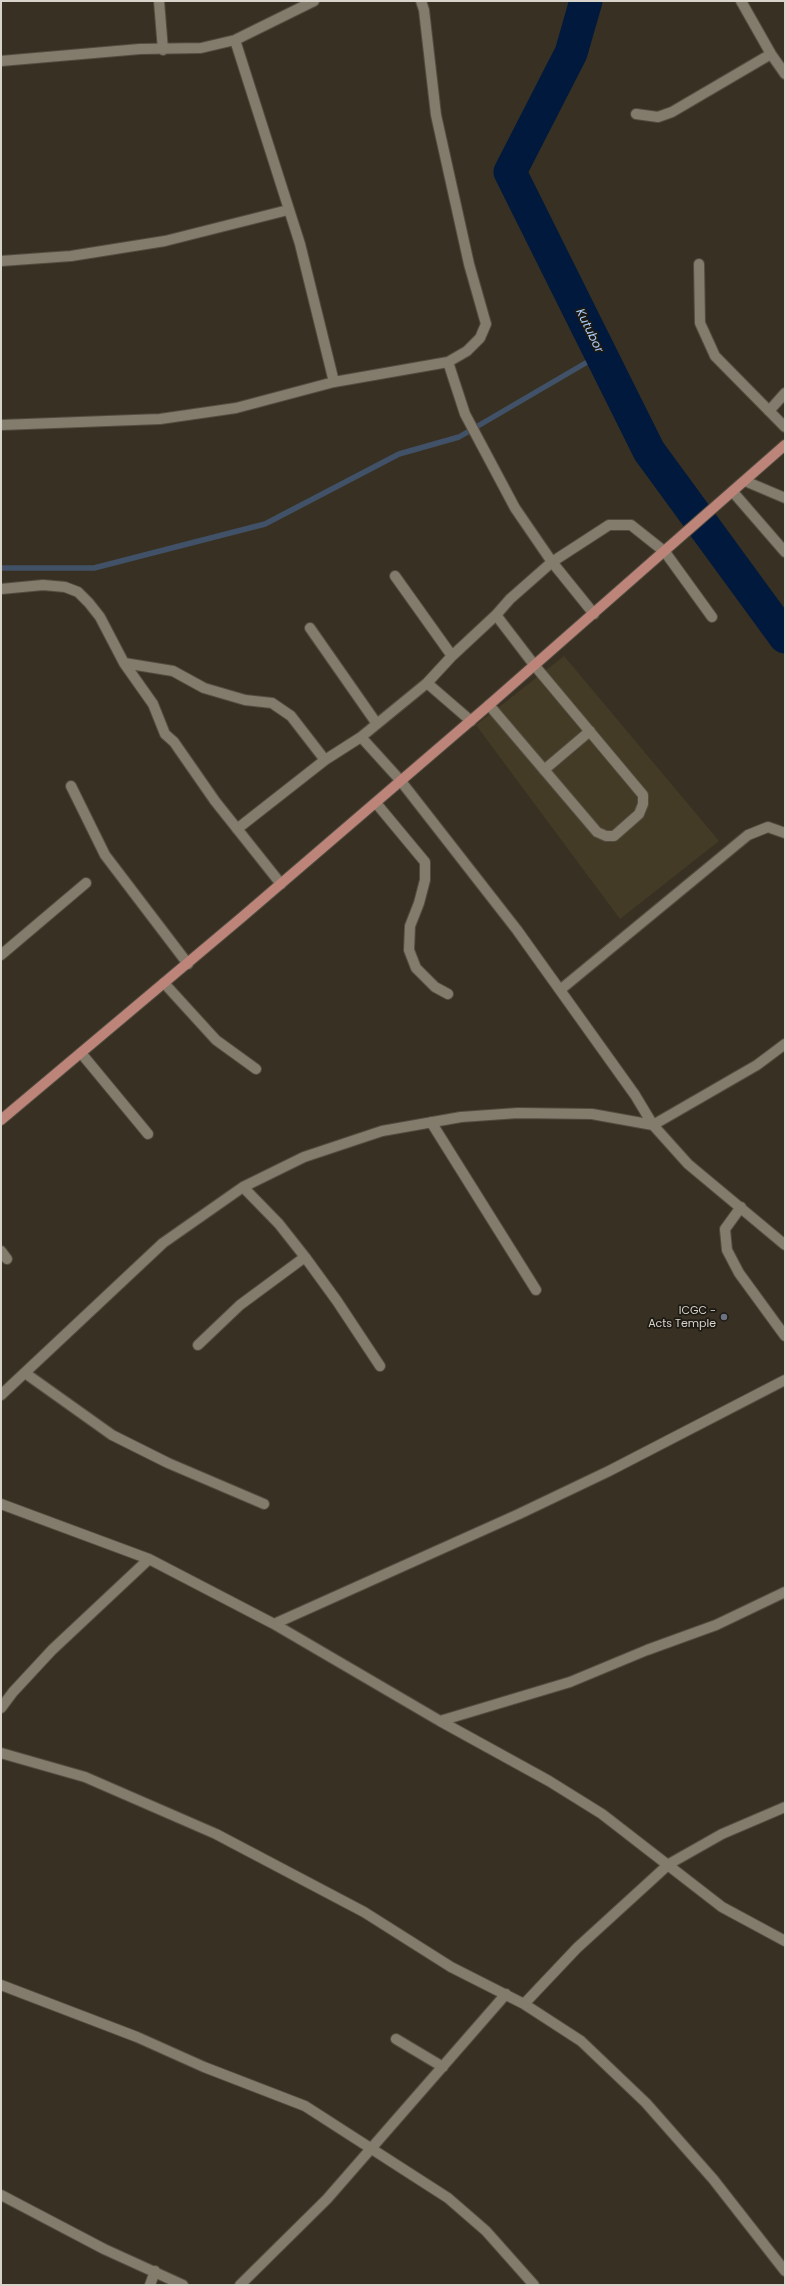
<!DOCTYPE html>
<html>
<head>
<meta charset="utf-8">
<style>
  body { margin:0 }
  #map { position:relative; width:786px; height:2286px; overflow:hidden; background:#383123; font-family:Poppins,sans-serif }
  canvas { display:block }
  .frame { position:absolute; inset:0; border:2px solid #d8d4cb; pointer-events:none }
</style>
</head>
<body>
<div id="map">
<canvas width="786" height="2286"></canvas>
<div class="frame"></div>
</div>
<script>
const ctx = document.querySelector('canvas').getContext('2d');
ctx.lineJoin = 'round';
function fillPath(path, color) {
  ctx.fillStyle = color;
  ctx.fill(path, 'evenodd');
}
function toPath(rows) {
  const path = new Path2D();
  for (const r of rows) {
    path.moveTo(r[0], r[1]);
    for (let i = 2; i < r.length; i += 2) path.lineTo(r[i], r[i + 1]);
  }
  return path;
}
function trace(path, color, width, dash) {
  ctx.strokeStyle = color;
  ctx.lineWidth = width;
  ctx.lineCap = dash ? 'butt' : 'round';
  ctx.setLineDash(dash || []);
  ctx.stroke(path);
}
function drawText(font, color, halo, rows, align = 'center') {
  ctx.font = font + ' Poppins,sans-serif';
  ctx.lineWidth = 3.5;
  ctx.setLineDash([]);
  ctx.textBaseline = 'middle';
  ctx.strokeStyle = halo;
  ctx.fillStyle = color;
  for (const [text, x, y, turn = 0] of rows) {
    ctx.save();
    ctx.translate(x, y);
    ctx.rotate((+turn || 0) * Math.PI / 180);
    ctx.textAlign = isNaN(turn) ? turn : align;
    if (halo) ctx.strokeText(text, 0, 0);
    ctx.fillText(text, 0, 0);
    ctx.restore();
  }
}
fillPath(toPath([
  [564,656,719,841,620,919,476,725]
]), '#443b26');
trace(toPath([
  [1,568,94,568,265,524,399,454,459,437,601,354]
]), '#415167', 5.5);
trace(toPath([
  [586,1,571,53,510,172,649,451,785,637]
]), '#00193c', 33);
const minor = toPath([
  [159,1,163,50],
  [741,1,771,54,785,74],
  [235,40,300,244,334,382],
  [1,61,140,49,201,48,235,40,314,1],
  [636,114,658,117,672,112,771,54],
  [1,261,71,256,165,241,288,210],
  [699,264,700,323,715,356,785,427],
  [448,362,465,414,515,508,552,562,594,614],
  [769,411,785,393],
  [1,425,160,419,236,408,334,382,448,362,467,351,480,338,486,324,469,264,436,115,424,10,421,1],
  [745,481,785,498],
  [733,492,785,552],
  [395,576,452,656],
  [1,589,43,585,65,587,78,592,89,603,100,617,124,663,153,704,165,734,174,742,215,801,281,884],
  [310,628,377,724],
  [124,663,173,671,204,688,245,700,272,703,291,716,325,760],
  [489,705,597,832,606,836,614,836,639,814,643,804,643,795,535,666,496,615],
  [471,721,427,683,452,656,496,615,510,599,552,562,609,525,631,525,665,552,712,617],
  [361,737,400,780,517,930,635,1095,653,1125,688,1164,785,1245],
  [544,770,590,731],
  [71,786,105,855,188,964],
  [376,803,425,862,425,880,419,903,410,926,409,950,416,968,435,987,448,994],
  [237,829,325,760,361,737,427,683],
  [1,955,86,883],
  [164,983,216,1040,256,1069],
  [560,990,748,835,768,827,785,833],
  [81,1053,148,1134],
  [431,1122,536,1290],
  [243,1187,279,1224,305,1257,337,1301,380,1366],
  [741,1207,725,1229,727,1250,739,1273,785,1336],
  [1,1251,7,1259],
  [198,1345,240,1305,305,1257],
  [25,1373,112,1435,168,1463,264,1504],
  [1,1395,163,1243,243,1187,304,1157,382,1131,461,1117,518,1113,592,1114,653,1125,757,1065,785,1044],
  [1,1504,149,1559,274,1624,440,1721,549,1781,602,1814,722,1907,785,1941],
  [274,1624,519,1514,609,1471,785,1380],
  [1,1708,13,1692,52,1650,149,1559],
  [440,1721,570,1682,647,1650,716,1625,785,1592],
  [1,1753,85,1777,216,1834,364,1912,451,1967,524,2004,581,2041,646,2103,713,2179,785,2271],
  [1,1985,137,2037,204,2067,305,2106,448,2198,486,2231,534,2285],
  [524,2004,577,1948,669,1864,722,1834,785,1807],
  [396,2039,443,2067],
  [1,2195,104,2249,183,2285],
  [150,2285,155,2271],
  [240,2285,327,2199,506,1994]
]);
const major = toPath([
  [1,1120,241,918,489,705,785,445]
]);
trace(minor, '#534d41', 12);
trace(major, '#534d41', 12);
trace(minor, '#837b6b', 10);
trace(major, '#bd8579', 10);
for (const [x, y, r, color] of [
  [724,1317,4,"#6b7280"]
]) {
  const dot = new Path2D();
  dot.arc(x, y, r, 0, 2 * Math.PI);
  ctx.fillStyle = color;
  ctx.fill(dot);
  trace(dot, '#1d1a13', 1.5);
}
drawText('11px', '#d8d4cb', '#1d1a13', [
  ["ICGC -",716,1311],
  ["Acts Temple",716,1324]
], 'right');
drawText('italic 12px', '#acd0fe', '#1d1a13', [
  ["Kutubor",589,331,64]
]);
</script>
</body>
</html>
